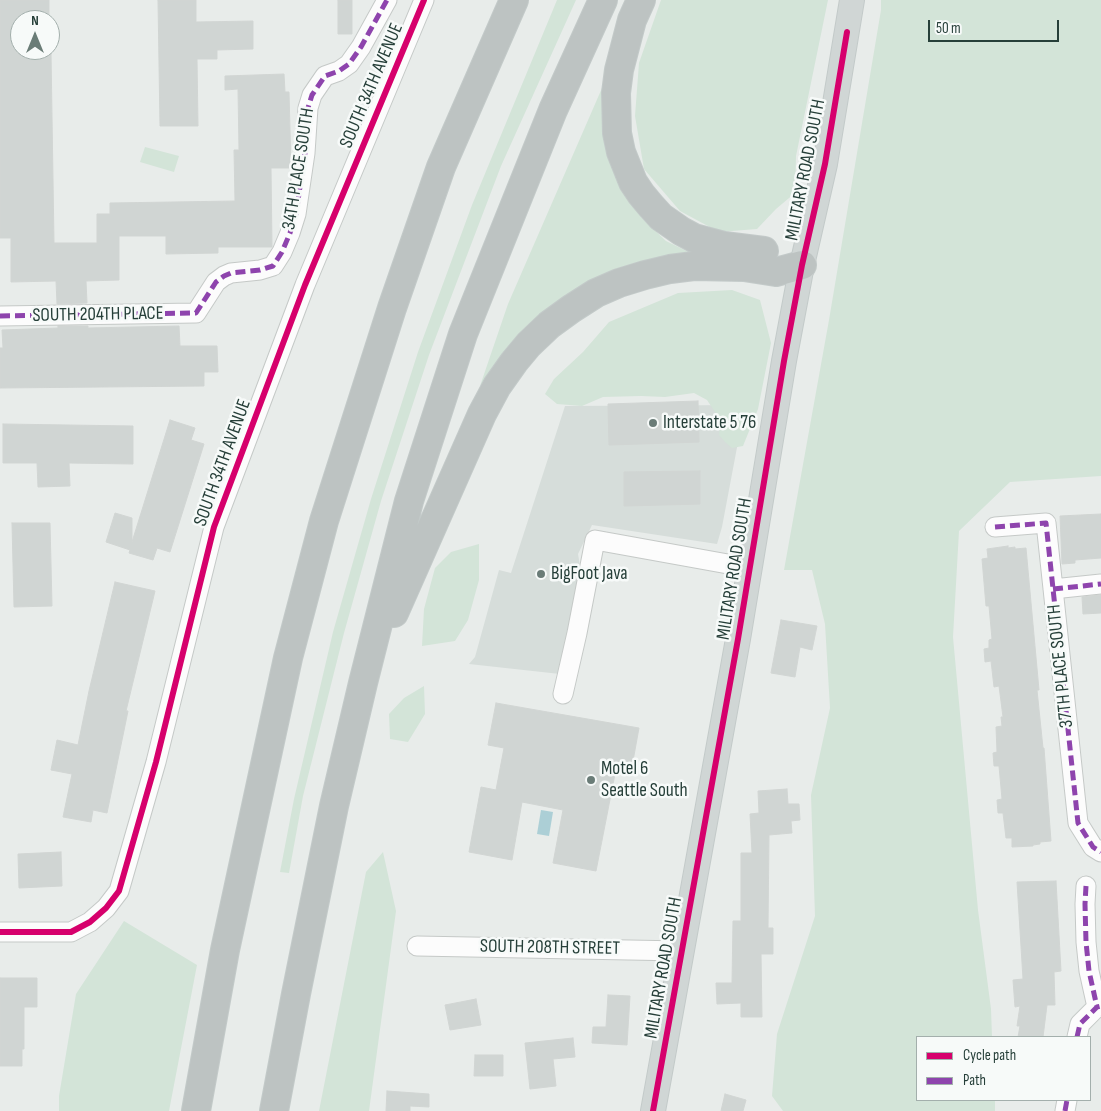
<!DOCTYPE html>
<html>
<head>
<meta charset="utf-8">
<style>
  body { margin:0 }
  #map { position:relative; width:1101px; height:1111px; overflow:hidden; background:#e8ecea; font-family:"Sofia Sans Condensed",sans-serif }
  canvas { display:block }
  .legend { position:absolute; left:916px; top:1036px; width:175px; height:65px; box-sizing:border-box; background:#f7faf9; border:1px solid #a3afac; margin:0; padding:6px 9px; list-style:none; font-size:15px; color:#263f39 }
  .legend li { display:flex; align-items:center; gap:10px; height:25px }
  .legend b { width:25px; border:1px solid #a3afac }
  .north { position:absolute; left:10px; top:10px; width:50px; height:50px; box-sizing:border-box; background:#f7faf9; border:1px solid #a3afac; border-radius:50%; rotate:0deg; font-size:14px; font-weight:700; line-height:20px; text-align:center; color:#263f39 }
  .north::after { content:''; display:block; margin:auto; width:18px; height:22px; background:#6a7c77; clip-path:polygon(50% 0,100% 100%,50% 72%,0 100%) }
  .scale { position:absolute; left:928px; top:20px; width:131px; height:22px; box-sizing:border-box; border:2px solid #263f39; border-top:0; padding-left:6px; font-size:15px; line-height:18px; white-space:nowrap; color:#263f39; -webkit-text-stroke:4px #f7faf9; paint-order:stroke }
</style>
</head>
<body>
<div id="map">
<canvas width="1101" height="1111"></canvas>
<ul class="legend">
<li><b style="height:6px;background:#d6006c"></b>Cycle path</li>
<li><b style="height:6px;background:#8e44ad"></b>Path</li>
</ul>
<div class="north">N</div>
<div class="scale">50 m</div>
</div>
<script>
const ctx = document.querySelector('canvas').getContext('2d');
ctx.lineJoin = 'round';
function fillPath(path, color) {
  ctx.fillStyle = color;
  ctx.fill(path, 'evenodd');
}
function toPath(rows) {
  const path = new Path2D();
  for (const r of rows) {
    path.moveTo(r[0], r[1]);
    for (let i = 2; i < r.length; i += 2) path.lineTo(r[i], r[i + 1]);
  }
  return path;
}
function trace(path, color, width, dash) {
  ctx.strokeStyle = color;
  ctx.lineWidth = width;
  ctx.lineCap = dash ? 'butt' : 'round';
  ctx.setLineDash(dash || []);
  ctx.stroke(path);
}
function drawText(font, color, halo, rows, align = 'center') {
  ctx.font = font + ' "Sofia Sans Condensed",sans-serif';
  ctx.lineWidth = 5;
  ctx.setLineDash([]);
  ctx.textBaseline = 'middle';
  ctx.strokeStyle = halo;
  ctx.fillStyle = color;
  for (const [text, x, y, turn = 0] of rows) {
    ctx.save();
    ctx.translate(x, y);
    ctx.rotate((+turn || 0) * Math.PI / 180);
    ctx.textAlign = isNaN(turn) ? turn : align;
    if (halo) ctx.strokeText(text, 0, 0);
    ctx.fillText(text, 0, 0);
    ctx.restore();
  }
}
fillPath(toPath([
  [745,405,722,527,717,544,592,525,578,554,580,566,560,674,469,664,475,657,499,570,511,573,565,406]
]), '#d6ddda');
fillPath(toPath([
  [557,0,576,0,501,166,429,355,381,501,344,633,303,796,289,873,280,872,294,799,333,632,371,499,418,352,472,205],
  [661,0,828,0,796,156,795,193,776,209,757,229,719,232,680,211,644,169,635,116,639,63],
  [881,0,1101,0,1101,476,1010,482,959,531,953,637,978,910,991,1009,992,1037,917,1037,917,1100,995,1100,995,1111,783,1111,772,1096,777,1034,815,916,811,795,830,708,825,624,812,570,784,570,829,320,881,10],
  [609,72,614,168,642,218,666,241,703,259,518,341,480,386,508,304],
  [145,147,179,156,174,172,140,162],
  [732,290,760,300,771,343,758,409,743,446,732,448,725,442,719,435,721,421,707,400,694,393,665,397,641,396,603,397,582,406,557,404,545,394,554,379,583,352,609,322,678,293],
  [479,544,479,580,468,620,455,641,422,646,424,609,435,568,451,552],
  [424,686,425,714,408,742,390,739,389,714,404,698],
  [383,852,396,911,369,1111,319,1111,366,872],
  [124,921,197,965,169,1111,59,1111,59,1096,76,994]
]), '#d3e4d8');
fillPath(toPath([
  [541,810,553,812,549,836,537,834]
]), '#accfd6');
const building = toPath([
  [0,0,49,0,49,20,20,20,20,50,37,50,37,54,51,53,54,243,97,243,97,214,110,214,110,203,235,201,234,150,239,150,238,89,225,90,225,76,284,74,285,92,289,92,291,168,271,168,272,247,218,247,218,253,166,254,166,236,119,236,119,280,86,281,87,303,57,304,56,281,11,282,11,238,0,238,0,0],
  [158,0,196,0,196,22,253,21,253,49,217,50,217,59,197,59,198,126,160,126,158,0],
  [338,0,352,0,352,34,338,34,338,0],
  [58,326,88,326,88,328,179,326,180,346,217,346,218,372,204,372,204,386,0,388,0,348,3,348,2,330,58,328,58,326],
  [698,401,699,442,609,445,608,404,698,401],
  [170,420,195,428,191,440,204,444,170,552,157,548,153,560,129,553,130,550,106,542,115,513,132,518,132,542,170,420],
  [3,424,133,426,133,464,69,463,70,486,38,487,37,463,3,463,3,424],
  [700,471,700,504,624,506,624,472,700,471],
  [1101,514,1101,558,1075,560,1075,563,1062,564,1060,516,1101,514],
  [12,523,50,523,52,606,14,607,12,523],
  [1008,546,1008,548,1015,547,1015,549,1026,548,1039,690,1037,690,1043,748,1044,748,1051,841,1040,842,1040,844,1033,845,1033,846,1012,847,1012,838,1006,838,1003,813,998,813,997,800,1002,799,999,766,994,766,993,753,997,752,996,727,1002,726,1001,717,1003,717,999,686,994,687,991,661,985,662,984,649,989,648,989,640,992,639,989,606,986,606,982,559,988,558,987,549,1008,546],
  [115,582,155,591,126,711,128,711,107,813,93,810,91,822,63,817,72,774,51,770,57,740,78,745,89,691,115,582],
  [1101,595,1101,613,1083,614,1082,597,1101,595],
  [781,620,817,626,812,650,800,647,795,677,771,673,781,620],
  [496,703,639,728,631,772,616,769,596,871,553,863,563,810,522,802,512,860,469,852,481,787,496,790,504,748,488,745,496,703],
  [787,789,788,804,799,804,800,820,791,821,792,833,769,835,768,928,773,928,773,954,761,954,762,1017,741,1017,741,1003,717,1004,716,983,732,983,733,921,741,921,741,853,752,853,750,814,759,813,758,791,787,789],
  [61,852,62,886,19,888,18,854,61,852],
  [1056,881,1061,971,1054,972,1055,1005,1047,1005,1043,1037,1018,1037,1020,1026,1017,1026,1020,1006,1015,1007,1013,980,1023,979,1017,882,1056,881],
  [0,978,37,978,37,1007,24,1007,24,1049,22,1049,22,1066,0,1066,0,978],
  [608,995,630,996,627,1045,592,1043,593,1027,606,1027,608,995],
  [476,999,481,1025,450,1030,445,1005,476,999],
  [573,1038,575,1057,553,1059,556,1086,530,1089,525,1043,573,1038],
  [475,1055,503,1055,503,1076,474,1076,475,1055],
  [387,1091,429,1094,429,1107,410,1106,410,1111,386,1111,387,1091],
  [725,1094,746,1100,743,1111,721,1111,725,1094]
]);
fillPath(building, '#d0d5d3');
trace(building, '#d1d5d3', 1);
const minor = toPath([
  [0,316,196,313,216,282,224,276,231,273,260,270,273,266,282,252,290,233,296,214,305,153,308,108,312,95,325,76,339,71,349,64,361,47,387,0],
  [995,527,1046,523,1078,823,1093,847,1101,852],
  [1053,589,1101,584],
  [563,694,577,633,595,540,750,568],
  [1086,886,1085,904,1086,942,1089,971,1097,1007],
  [0,932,71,932,90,922,106,908,119,891,156,762,214,527,305,285,424,0],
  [417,946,682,951],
  [1077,1037,1080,1024,1097,1007,1101,1006],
  [1065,1111,1067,1100]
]);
const major = toPath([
  [653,1111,738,639,784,361,802,265,825,164,852,0]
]);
const highway = toPath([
  [641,0,632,20,619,70,616,93,617,133,621,152,633,182,641,194,651,206,661,217,681,231,694,238,724,246,764,251],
  [394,613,482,414,497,386,514,362,529,344,549,325,571,309,596,293,619,283,645,275,670,269,694,266,744,267,776,272,802,265],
  [196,1111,225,950,288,658,324,521,392,308,441,167,514,0],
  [274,1111,296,994,334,806,363,683,409,501,463,334,553,110,603,0]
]);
trace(minor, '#c5c9c7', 21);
trace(major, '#c3cac9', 26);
trace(highway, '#c3cac9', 30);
trace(minor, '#fcfcfc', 19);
trace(major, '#d0d6d5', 24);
trace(highway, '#bdc3c2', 28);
trace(toPath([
  [0,316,196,313,216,282,224,276,231,273,260,270,273,266,282,252,290,233,296,214,305,153,308,108,312,95,325,76,339,71,349,64,361,47,387,0],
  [995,527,1046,523,1078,823,1093,847,1101,852],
  [1053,589,1101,584],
  [1086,886,1085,904,1086,942,1089,971,1097,1007],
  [1077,1037,1080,1024,1097,1007,1101,1006],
  [1065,1111,1067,1100]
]), '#8e44ad', 5, [10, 5]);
trace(toPath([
  [0,932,71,932,90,922,106,908,119,891,156,762,214,527,305,285,424,0],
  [653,1111,738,639,784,361,802,265,825,164,847,32]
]), '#d6006c', 6);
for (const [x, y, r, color] of [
  [653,423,5,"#6a7c77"],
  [541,574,5,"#6a7c77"],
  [591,780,5,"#6a7c77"]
]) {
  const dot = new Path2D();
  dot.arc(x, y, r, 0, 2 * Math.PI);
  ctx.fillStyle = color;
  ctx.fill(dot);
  trace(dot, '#f7faf9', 2);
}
drawText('19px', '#263f39', '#f7faf9', [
  ["SOUTH 34TH AVENUE",372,86,-67],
  ["34TH PLACE SOUTH",299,169,-81],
  ["MILITARY ROAD SOUTH",806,170,-79],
  ["SOUTH 204TH PLACE",98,315,-1],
  ["SOUTH 34TH AVENUE",223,463,-70],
  ["MILITARY ROAD SOUTH",735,569,-81],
  ["37TH PLACE SOUTH",1061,666,-96],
  ["SOUTH 208TH STREET",550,948,1],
  ["MILITARY ROAD SOUTH",664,968,-80]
]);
drawText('19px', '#263f39', '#f7faf9', [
  ["Interstate 5 76",663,423],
  ["BigFoot Java",551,574],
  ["Motel 6",601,769],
  ["Seattle South",601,791]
], 'left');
</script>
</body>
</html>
